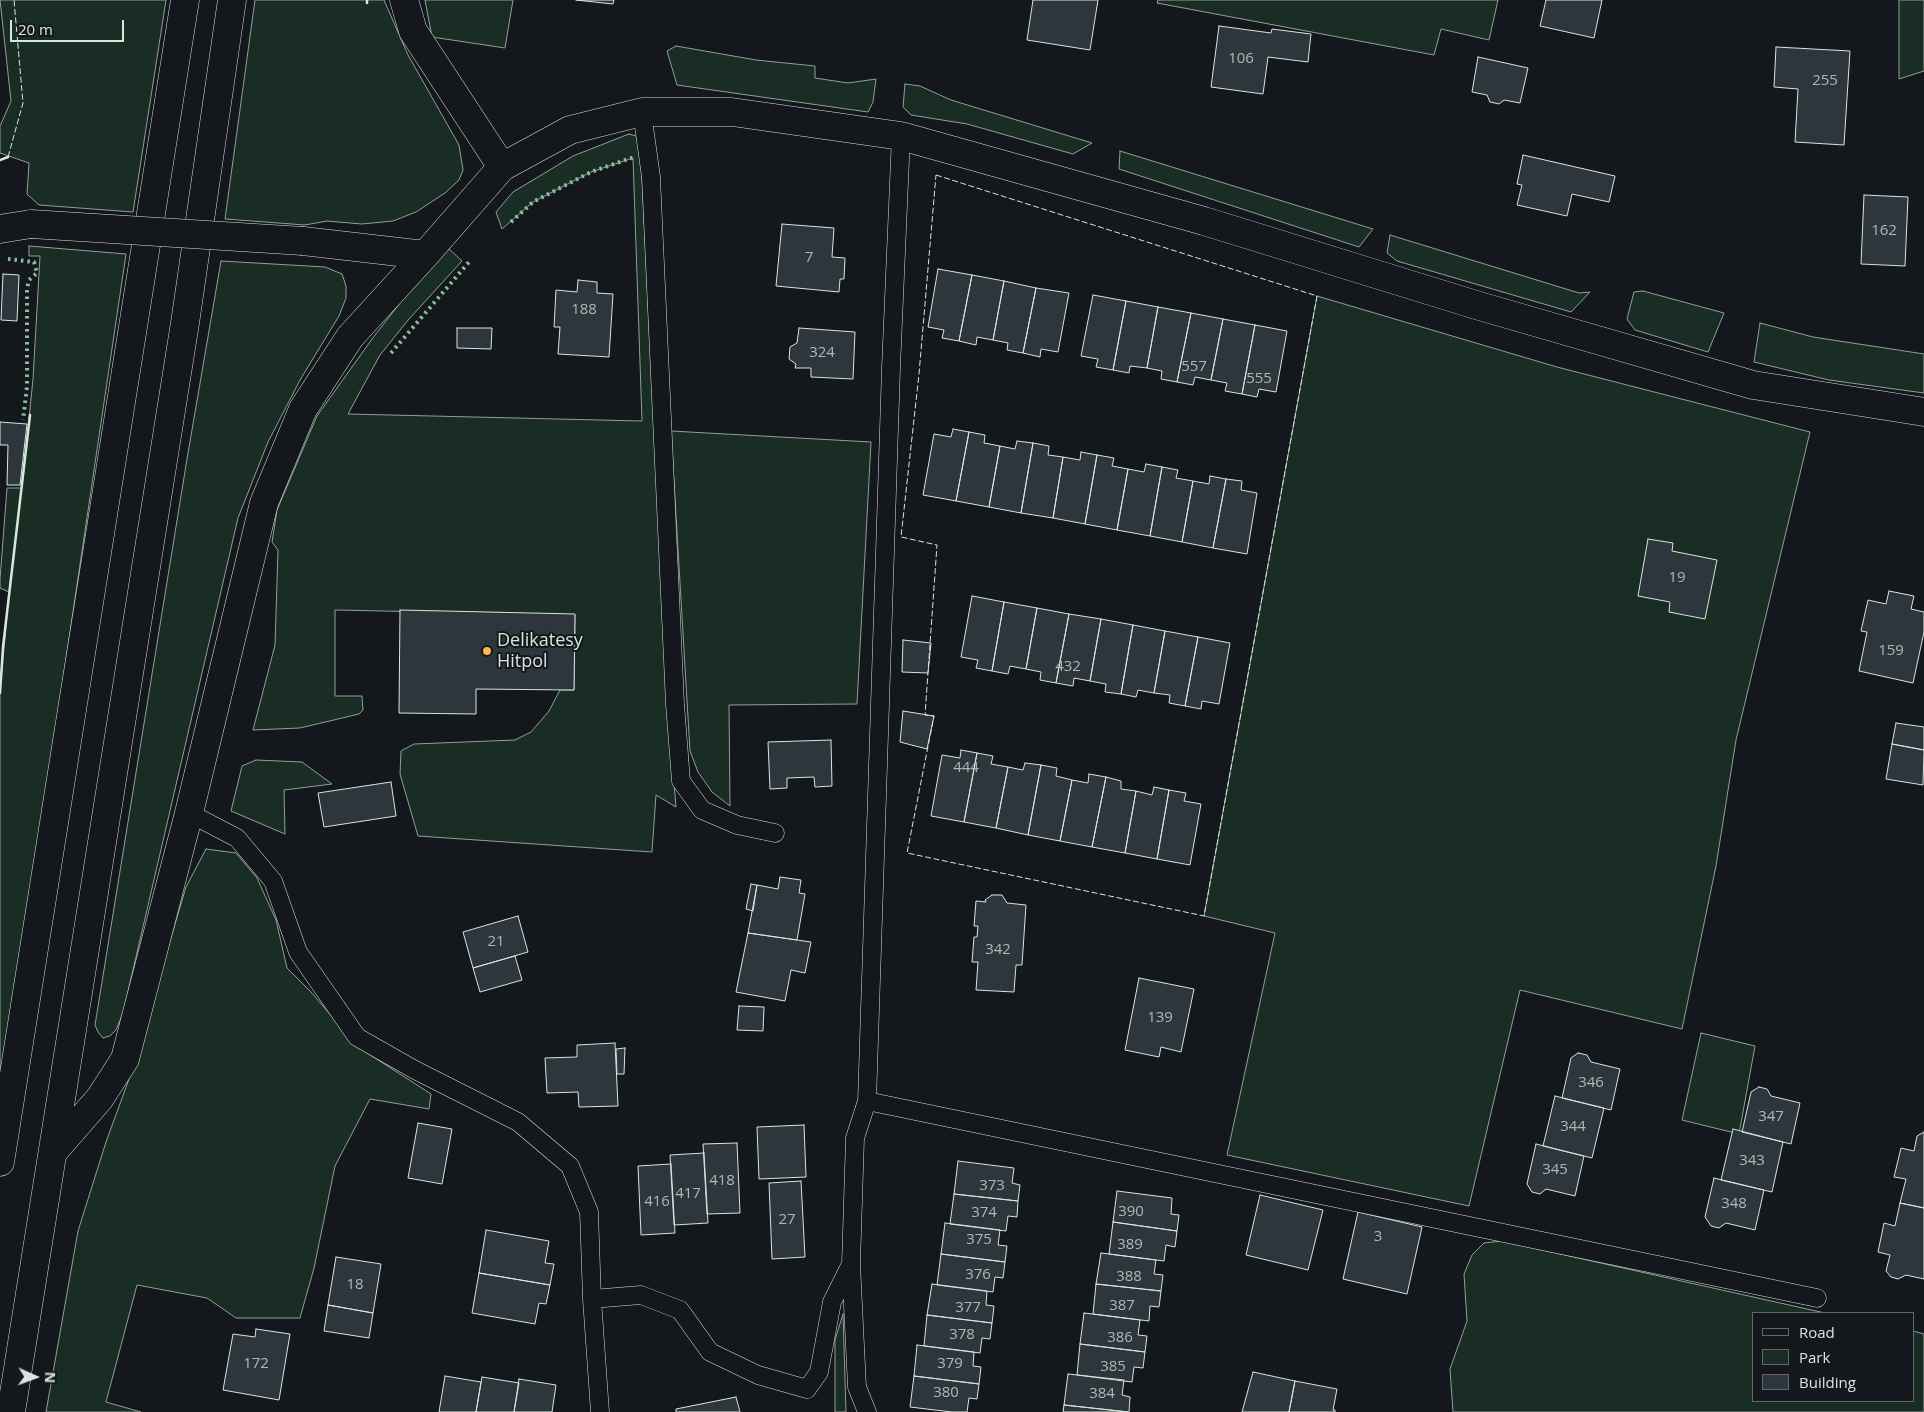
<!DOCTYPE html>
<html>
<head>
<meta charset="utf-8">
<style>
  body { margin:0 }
  #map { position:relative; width:1924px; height:1412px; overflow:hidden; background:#14181c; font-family:"Open Sans",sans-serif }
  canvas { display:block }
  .legend { position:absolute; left:1752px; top:1312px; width:162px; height:90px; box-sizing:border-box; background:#14181c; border:1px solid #626a69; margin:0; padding:6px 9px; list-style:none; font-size:15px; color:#d8e6dc }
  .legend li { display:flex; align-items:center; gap:10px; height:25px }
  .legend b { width:25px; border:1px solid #626a69 }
  .north { position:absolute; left:10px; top:1352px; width:50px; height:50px; -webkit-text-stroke:4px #14181c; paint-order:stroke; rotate:92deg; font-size:14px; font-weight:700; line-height:20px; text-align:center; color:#d8e6dc }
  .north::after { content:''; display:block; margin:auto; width:18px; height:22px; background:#d8e6dc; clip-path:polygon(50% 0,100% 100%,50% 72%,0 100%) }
  .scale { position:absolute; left:10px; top:20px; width:114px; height:22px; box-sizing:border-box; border:2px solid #d8e6dc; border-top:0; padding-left:6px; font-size:15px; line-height:18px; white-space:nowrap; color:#d8e6dc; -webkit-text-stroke:4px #14181c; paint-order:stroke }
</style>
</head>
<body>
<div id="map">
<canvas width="1924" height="1412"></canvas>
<ul class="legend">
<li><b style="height:6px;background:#14181c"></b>Road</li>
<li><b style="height:14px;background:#1a2d24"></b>Park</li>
<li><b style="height:14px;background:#2c363c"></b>Building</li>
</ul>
<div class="north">N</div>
<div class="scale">20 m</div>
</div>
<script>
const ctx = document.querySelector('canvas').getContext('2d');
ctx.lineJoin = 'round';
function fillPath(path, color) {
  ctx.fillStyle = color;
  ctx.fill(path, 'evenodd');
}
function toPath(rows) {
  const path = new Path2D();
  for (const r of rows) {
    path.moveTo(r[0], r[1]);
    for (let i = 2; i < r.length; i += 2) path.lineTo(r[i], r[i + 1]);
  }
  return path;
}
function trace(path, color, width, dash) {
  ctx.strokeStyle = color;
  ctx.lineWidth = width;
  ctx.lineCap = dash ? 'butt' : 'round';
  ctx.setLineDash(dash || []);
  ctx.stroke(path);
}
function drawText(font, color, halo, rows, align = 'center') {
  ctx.font = font + ' "Open Sans",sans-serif';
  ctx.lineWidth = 4;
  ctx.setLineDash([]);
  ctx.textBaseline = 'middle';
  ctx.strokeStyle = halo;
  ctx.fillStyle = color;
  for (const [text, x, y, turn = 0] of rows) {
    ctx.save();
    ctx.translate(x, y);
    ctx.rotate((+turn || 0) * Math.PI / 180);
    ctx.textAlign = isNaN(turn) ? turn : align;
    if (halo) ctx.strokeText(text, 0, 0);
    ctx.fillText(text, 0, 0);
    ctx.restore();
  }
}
const green = toPath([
  [0,0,166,0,133,212,39,205,27,194,29,163,0,153,0,126,11,101,0,0],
  [255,0,384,0,408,55,459,145,463,170,459,180,445,193,416,212,393,221,362,224,327,221,305,225,225,219,255,0],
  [425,0,513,0,505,48,432,37,425,0],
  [1158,0,1498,0,1489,40,1441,29,1434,55,1157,3,1158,0],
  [1899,0,1924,0,1924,71,1899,79,1899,0],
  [676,46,756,60,815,66,815,78,848,83,876,79,873,102,868,112,677,85,667,51,676,46],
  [905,84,920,86,951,100,1092,143,1073,154,967,124,911,115,903,107,905,84],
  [629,134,639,137,641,156,667,695,676,807,656,795,652,852,418,836,400,774,401,751,414,744,515,740,531,732,549,711,560,690,574,690,575,615,335,610,335,696,362,696,363,710,359,714,300,728,253,730,275,645,278,550,272,542,277,510,317,416,372,339,414,285,449,249,462,261,409,319,380,355,348,414,642,421,633,158,591,172,533,202,502,229,496,212,513,192,573,156,629,134],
  [1120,151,1373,229,1359,247,1119,169,1120,151],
  [1390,235,1579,293,1590,292,1571,312,1397,261,1387,253,1390,235],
  [29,246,126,254,0,1105,0,693,9,592,0,588,0,579,7,488,22,488,33,379,40,256,29,256,29,246],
  [221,261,325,267,342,274,346,286,346,298,339,316,300,380,268,442,238,518,123,1013,116,1030,110,1036,103,1038,98,1032,95,1025,187,459,221,261],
  [1643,291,1724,313,1708,352,1635,330,1627,319,1634,292,1643,291],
  [1317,296,1557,367,1810,432,1736,740,1716,866,1682,1029,1520,990,1469,1206,1227,1155,1275,933,1204,916,1317,296],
  [1760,323,1813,337,1924,354,1924,393,1829,380,1754,362,1760,323],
  [671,431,871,442,857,704,729,705,730,806,712,792,698,772,690,751,671,431],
  [256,760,302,762,332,784,284,790,285,834,231,811,242,766,256,760],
  [206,849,236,853,257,878,276,920,287,968,311,992,358,1047,431,1094,429,1109,370,1099,335,1166,314,1268,300,1318,236,1318,207,1298,137,1285,106,1402,141,1412,46,1412,78,1231,106,1142,129,1079,186,887,206,849],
  [1701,1033,1755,1046,1739,1134,1682,1120,1701,1033],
  [1502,1241,1825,1313,1753,1313,1753,1401,1913,1401,1913,1331,1924,1334,1924,1412,1453,1412,1450,1369,1467,1321,1464,1274,1472,1255,1484,1243,1502,1241],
  [843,1314,846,1412,835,1412,835,1340,843,1314]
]);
fillPath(green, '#1a2d24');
trace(green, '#939e99', 1);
const building = toPath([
  [576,0,614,0,613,4,576,0],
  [1033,0,1098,0,1090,50,1027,40,1033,0],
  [1546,0,1602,0,1594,38,1540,26,1546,0],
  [1219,26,1271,33,1272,29,1311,34,1308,62,1268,57,1263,94,1211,87,1219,26],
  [1776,47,1850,51,1844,145,1795,142,1798,89,1774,87,1776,47],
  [1478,57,1528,68,1520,103,1504,100,1499,104,1490,102,1487,95,1472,92,1478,57],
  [1523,155,1615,176,1609,202,1572,194,1567,216,1517,205,1522,185,1517,184,1523,155],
  [1864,195,1908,197,1905,266,1861,264,1864,195],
  [782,224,834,228,832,257,845,258,844,279,840,279,839,292,776,286,782,224],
  [938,269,972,275,959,341,942,338,944,330,928,327,938,269],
  [3,274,19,275,17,321,1,320,3,274],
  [972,275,1004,281,993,340,977,337,976,345,959,341,972,275],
  [578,280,597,282,597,293,613,294,609,357,558,354,560,327,554,327,556,290,577,292,578,280],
  [1004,281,1036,288,1023,353,1007,350,1008,343,993,340,1004,281],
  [1036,288,1069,293,1058,352,1041,349,1040,357,1023,353,1036,288],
  [1093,295,1126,301,1113,370,1096,367,1098,359,1081,356,1093,295],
  [1126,301,1158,307,1147,368,1130,366,1129,373,1113,370,1126,301],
  [1158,307,1191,313,1177,382,1161,379,1162,371,1147,368,1158,307],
  [1191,313,1223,319,1211,380,1195,377,1193,385,1177,382,1191,313],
  [1223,319,1255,325,1242,394,1225,391,1227,383,1211,380,1223,319],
  [1255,325,1287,331,1276,392,1259,389,1257,397,1242,394,1255,325],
  [457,328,492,328,491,349,457,348,457,328],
  [799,328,855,332,853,379,811,377,811,368,795,368,796,364,789,359,790,347,797,343,799,328],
  [0,422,27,424,20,485,7,485,8,445,0,445,0,422],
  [953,429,969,432,956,501,923,495,934,434,951,437,953,429],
  [969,432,985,435,984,443,1000,446,989,507,956,501,969,432],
  [1017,441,1033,443,1021,513,989,507,1000,446,1015,449,1017,441],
  [1033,443,1049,446,1048,455,1063,457,1053,518,1021,513,1033,443],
  [1081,452,1097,455,1085,524,1053,518,1063,457,1080,460,1081,452],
  [1097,455,1114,458,1112,466,1128,469,1117,530,1085,524,1097,455],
  [1146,464,1162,467,1150,536,1117,530,1128,469,1144,472,1146,464],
  [1162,467,1178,470,1176,478,1193,481,1182,542,1150,536,1162,467],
  [1210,476,1226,479,1213,548,1182,542,1193,481,1209,484,1210,476],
  [1226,479,1242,481,1241,490,1257,493,1247,554,1213,548,1226,479],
  [1648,539,1673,543,1672,551,1717,560,1705,619,1669,612,1670,602,1638,596,1648,539],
  [1889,591,1914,596,1911,609,1924,612,1924,632,1913,683,1859,671,1867,632,1861,631,1868,600,1886,604,1889,591],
  [972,596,1004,602,992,671,976,668,978,660,961,657,972,596],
  [1004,602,1037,608,1026,669,1010,666,1008,674,992,671,1004,602],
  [1037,608,1069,614,1056,683,1040,680,1041,672,1026,669,1037,608],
  [400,610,575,614,574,690,476,689,476,714,399,713,400,610],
  [1069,614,1101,619,1090,681,1074,678,1073,686,1056,683,1069,614],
  [1101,619,1133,625,1121,694,1105,692,1106,684,1090,681,1101,619],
  [1133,625,1165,631,1154,693,1138,690,1136,697,1121,694,1133,625],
  [1165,631,1198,637,1185,706,1169,703,1170,695,1154,693,1165,631],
  [1198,637,1230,643,1219,704,1202,701,1201,709,1185,706,1198,637],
  [903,640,931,643,928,673,902,672,903,640],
  [903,711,934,716,927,749,900,742,903,711],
  [1896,723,1924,727,1924,750,1892,744,1896,723],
  [831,740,832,786,815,787,814,777,787,778,787,788,770,789,768,742,831,740],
  [1892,744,1924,750,1923,785,1886,779,1892,744],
  [961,750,977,753,964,822,931,816,942,755,960,758,961,750],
  [977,753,993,756,991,764,1008,767,996,828,964,822,977,753],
  [1025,763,1041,765,1028,835,996,828,1008,767,1023,770,1025,763],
  [1041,765,1057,768,1056,776,1072,780,1060,841,1028,835,1041,765],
  [1089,774,1106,777,1092,847,1060,841,1072,780,1088,783,1089,774],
  [1106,777,1121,781,1121,789,1136,791,1125,853,1092,847,1106,777],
  [391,782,396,816,324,827,318,793,391,782],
  [1154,787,1169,790,1157,859,1125,853,1136,791,1152,795,1154,787],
  [1169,790,1186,793,1184,801,1201,804,1190,865,1157,859,1169,790],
  [780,877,801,880,799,893,805,894,797,940,748,933,757,885,778,889,780,877],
  [751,884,757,885,753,911,746,909,751,884],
  [992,895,1002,895,1007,903,1026,905,1022,965,1016,965,1014,992,976,990,978,962,972,962,974,937,977,937,978,926,974,926,976,901,986,902,985,900,992,895],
  [518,916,528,952,473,968,463,932,518,916],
  [748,933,811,942,805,973,791,970,785,1001,736,992,748,933],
  [515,956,522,980,480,992,473,968,515,956],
  [1139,978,1194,989,1181,1052,1161,1047,1159,1057,1125,1050,1139,978],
  [739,1006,764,1007,763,1031,737,1030,739,1006],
  [615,1043,618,1106,579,1107,578,1092,547,1093,545,1058,577,1057,577,1045,615,1043],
  [625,1048,624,1074,617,1074,616,1049,625,1048],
  [1578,1053,1587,1055,1591,1062,1620,1069,1611,1110,1562,1098,1571,1058,1578,1053],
  [1759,1087,1767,1089,1771,1096,1800,1103,1791,1144,1742,1132,1751,1092,1759,1087],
  [1555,1096,1604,1108,1592,1158,1543,1146,1555,1096],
  [418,1123,452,1129,442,1184,408,1178,418,1123],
  [804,1125,806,1177,759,1179,757,1127,804,1125],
  [1733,1129,1783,1142,1772,1192,1721,1180,1733,1129],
  [1924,1132,1924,1208,1900,1203,1906,1179,1894,1177,1901,1148,1914,1151,1917,1136,1924,1132],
  [737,1143,740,1213,707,1214,703,1144,737,1143],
  [1536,1144,1584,1156,1575,1196,1546,1189,1540,1194,1532,1192,1527,1184,1536,1144],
  [704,1153,708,1223,674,1225,670,1155,704,1153],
  [958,1161,1014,1168,1012,1183,1020,1185,1018,1201,954,1194,958,1161],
  [671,1164,675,1233,641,1235,638,1166,671,1164],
  [1714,1178,1764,1190,1755,1230,1726,1223,1719,1228,1711,1226,1705,1217,1714,1178],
  [801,1181,805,1257,772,1259,769,1183,801,1181],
  [1117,1191,1172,1198,1171,1214,1179,1215,1177,1231,1113,1222,1117,1191],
  [954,1194,1018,1201,1017,1217,1008,1216,1006,1231,950,1224,954,1194],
  [1260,1195,1323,1210,1308,1270,1246,1255,1260,1195],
  [1900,1203,1924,1208,1924,1279,1906,1275,1898,1279,1891,1277,1886,1271,1890,1255,1878,1252,1884,1223,1895,1226,1900,1203],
  [1358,1212,1422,1227,1407,1294,1343,1279,1358,1212],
  [1113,1222,1177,1231,1175,1247,1166,1245,1164,1261,1109,1254,1113,1222],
  [945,1223,1000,1230,998,1245,1007,1246,1005,1262,941,1254,945,1223],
  [486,1230,549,1241,545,1263,554,1264,550,1285,479,1273,486,1230],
  [1101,1253,1156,1260,1154,1274,1163,1275,1161,1291,1096,1284,1101,1253],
  [941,1254,1005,1262,1003,1278,995,1277,993,1292,937,1285,941,1254],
  [336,1257,381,1264,373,1313,328,1305,336,1257],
  [479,1273,550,1285,546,1304,539,1303,535,1324,472,1313,479,1273],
  [932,1284,987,1291,986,1305,994,1306,992,1323,927,1315,932,1284],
  [1096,1284,1161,1291,1159,1307,1150,1306,1149,1321,1093,1314,1096,1284],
  [328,1305,373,1313,369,1338,324,1331,328,1305],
  [1084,1313,1140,1320,1138,1335,1147,1336,1145,1352,1080,1344,1084,1313],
  [927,1315,992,1323,990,1339,982,1338,980,1353,924,1346,927,1315],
  [256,1329,290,1334,279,1400,223,1390,233,1334,255,1337,256,1329],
  [1080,1344,1145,1352,1143,1368,1134,1367,1132,1382,1077,1375,1080,1344],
  [917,1345,974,1352,973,1366,981,1367,979,1384,914,1376,917,1345],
  [1253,1372,1295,1381,1289,1412,1242,1412,1253,1372],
  [1068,1374,1124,1380,1122,1395,1130,1397,1129,1412,1064,1405,1068,1374],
  [445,1376,481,1382,476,1412,439,1412,445,1376],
  [914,1376,979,1384,977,1399,969,1398,967,1412,952,1412,910,1407,914,1376],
  [482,1377,519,1383,514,1412,476,1412,482,1377],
  [519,1379,556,1385,552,1412,514,1412,519,1379],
  [1295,1381,1337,1389,1333,1410,1335,1410,1335,1412,1289,1412,1295,1381],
  [736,1397,740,1412,676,1412,676,1409,736,1397],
  [1064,1405,1128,1412,1063,1412,1064,1405]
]);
fillPath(building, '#2c363c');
trace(building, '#d8e6dc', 1);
const service = toPath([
  [642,112,651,177,675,704,681,781,702,810,737,825,775,833],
  [189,813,237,838,273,881,298,952,357,1037,415,1070,518,1122,570,1166,589,1212,592,1299],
  [867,1101,1817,1298],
  [600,1412,592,1299,641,1295,680,1310,710,1352,758,1375,807,1389,819,1372,832,1302,851,1264],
  [867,1412,857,1387,851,1264,855,1138,867,1101,891,368,901,136]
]);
const tertiary = toPath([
  [404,0,413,31,502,167],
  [0,229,31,224],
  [303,241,425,255],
  [54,1151,100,1098,125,1059,189,813,264,503,303,409,350,337,425,255,502,167,570,130,642,112,732,112,901,136,1204,221,1476,305,1753,385,1924,412]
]);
const primary = toPath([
  [0,1162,185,0],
  [11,1412,185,323,232,0]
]);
trace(service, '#d8e6dc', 19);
trace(tertiary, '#d8e6dc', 29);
trace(primary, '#d8e6dc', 29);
trace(service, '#14181c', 18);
trace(tertiary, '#14181c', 28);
trace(primary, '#14181c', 28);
const tertiaryBridge = toPath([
  [31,224,303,241]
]);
trace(tertiaryBridge, '#d8e6dc', 29, []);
trace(tertiaryBridge, '#14181c', 28);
trace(toPath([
  [511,222,533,202,591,172,634,157],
  [8,259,34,262,37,273,29,280,27,289,27,387,23,420],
  [391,353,469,262]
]), '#8ac095', 4, [2.5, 4]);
trace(toPath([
  [8,157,23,103,14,0],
  [936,175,1317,296,1204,916,907,853,934,716,925,715,937,545,901,537,919,374,936,175]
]), '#d8e6dc', 1, [6, 2.5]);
trace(toPath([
  [367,0,367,3],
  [0,160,8,157],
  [0,693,3,647,30,415]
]), '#d8e6dc', 2.5);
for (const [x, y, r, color] of [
  [487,651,5,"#ffb74d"]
]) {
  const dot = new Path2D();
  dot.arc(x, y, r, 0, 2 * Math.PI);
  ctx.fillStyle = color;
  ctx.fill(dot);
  trace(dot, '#14181c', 2);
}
drawText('15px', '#adbab4', null, [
  ["106",1241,59],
  ["255",1825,81],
  ["162",1884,231],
  ["7",809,258],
  ["188",584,310],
  ["324",822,353],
  ["557",1194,367],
  ["555",1259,379],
  ["19",1677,578],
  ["159",1891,651],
  ["432",1068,667],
  ["444",966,768],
  ["21",496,942],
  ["342",998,950],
  ["139",1160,1018],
  ["346",1591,1083],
  ["347",1771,1117],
  ["344",1573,1127],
  ["343",1752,1161],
  ["345",1555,1170],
  ["418",722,1181],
  ["373",992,1186],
  ["417",688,1194],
  ["416",657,1202],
  ["348",1734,1204],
  ["390",1131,1212],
  ["374",984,1213],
  ["27",787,1220],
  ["3",1378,1237],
  ["375",979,1240],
  ["389",1130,1245],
  ["376",978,1275],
  ["388",1129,1277],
  ["18",355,1285],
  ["387",1122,1306],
  ["377",968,1308],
  ["378",962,1335],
  ["386",1120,1338],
  ["172",256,1364],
  ["379",950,1364],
  ["385",1113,1367],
  ["380",946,1393],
  ["384",1102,1394]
]);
drawText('18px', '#d8e6dc', '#14181c', [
  ["Delikatesy",497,641],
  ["Hitpol",497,662]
], 'left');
</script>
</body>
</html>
